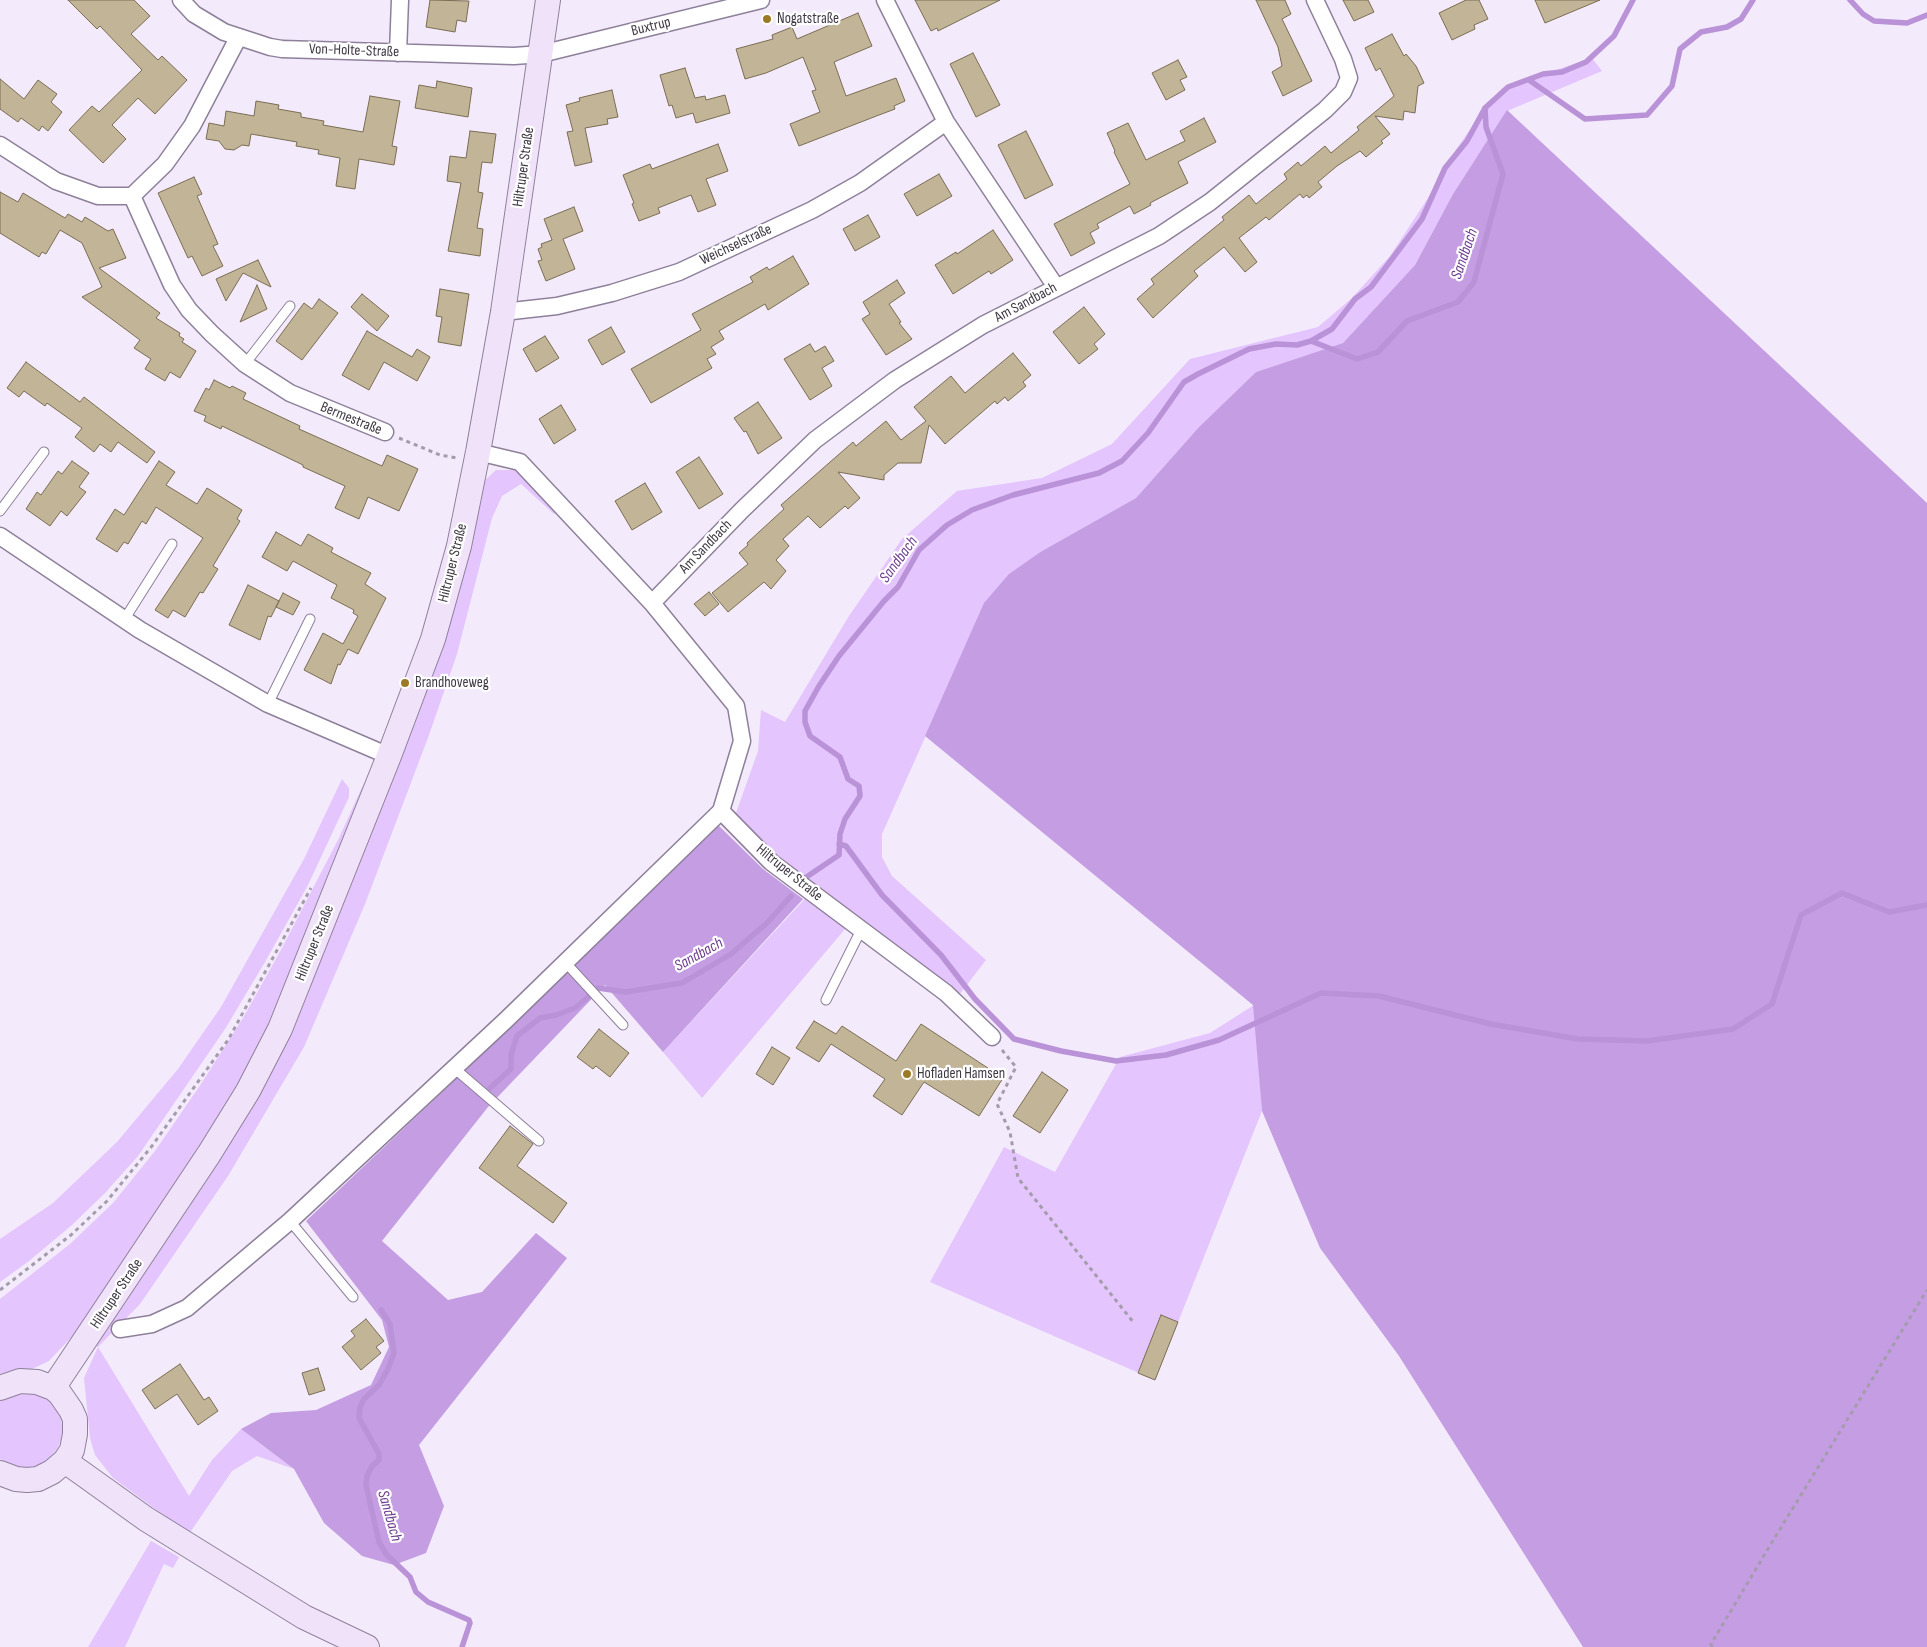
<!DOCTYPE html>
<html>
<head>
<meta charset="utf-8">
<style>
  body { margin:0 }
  canvas { display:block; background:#f3eafc }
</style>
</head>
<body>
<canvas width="1927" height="1647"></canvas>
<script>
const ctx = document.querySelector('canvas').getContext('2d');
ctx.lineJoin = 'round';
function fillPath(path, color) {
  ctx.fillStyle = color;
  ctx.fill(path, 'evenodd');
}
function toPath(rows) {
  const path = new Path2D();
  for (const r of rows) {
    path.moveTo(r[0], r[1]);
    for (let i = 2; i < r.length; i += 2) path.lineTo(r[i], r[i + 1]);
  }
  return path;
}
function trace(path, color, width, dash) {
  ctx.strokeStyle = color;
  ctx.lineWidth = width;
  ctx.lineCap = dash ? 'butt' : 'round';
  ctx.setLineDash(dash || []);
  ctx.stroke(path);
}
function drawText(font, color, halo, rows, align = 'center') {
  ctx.font = font + ' "Sofia Sans Condensed",sans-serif';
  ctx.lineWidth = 4.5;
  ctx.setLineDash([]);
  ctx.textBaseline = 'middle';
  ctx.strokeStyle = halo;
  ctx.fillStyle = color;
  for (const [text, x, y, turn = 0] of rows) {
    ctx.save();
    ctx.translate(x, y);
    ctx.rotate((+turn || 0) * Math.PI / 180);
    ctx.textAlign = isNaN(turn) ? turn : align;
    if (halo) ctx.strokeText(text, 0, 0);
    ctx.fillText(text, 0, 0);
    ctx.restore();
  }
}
fillPath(toPath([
  [1592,58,1602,71,1507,111,1453,194,1415,265,1343,343,1256,372,1199,427,1136,498,1042,551,985,603,882,834,882,857,892,876,986,960,959,995,886,938,845,929,702,1098,663,1052,813,890,773,859,736,813,758,751,761,710,785,722,849,616,902,539,957,491,1042,478,1112,444,1190,359,1318,327,1352,298,1390,256,1428,198,1448,161,1483,111,1508,86],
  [496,470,518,470,560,510,554,514,521,484,502,496,492,518,457,654,429,735,365,904,304,1047,228,1176,140,1304,98,1347,189,1496,212,1460,241,1429,294,1469,257,1456,232,1471,189,1534,113,1478,95,1455,90,1438,84,1378,98,1347,94,1345,249,1105,483,482],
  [342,779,349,788,349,797,308,885,265,962,225,1029,138,1156,105,1193,72,1225,29,1261,0,1282,0,1239,53,1203,117,1142,178,1069,221,1007,304,859],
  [363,785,361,802,273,1020,235,1091,81,1327,49,1361,32,1369,0,1374,0,1299,70,1244,113,1203,155,1151,201,1084,243,1018,282,948,339,838],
  [1254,1005,1262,1111,1155,1380,930,1282,1004,1147,1055,1172,1120,1057,1210,1033],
  [20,1392,32,1392,44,1397,54,1405,60,1416,63,1428,61,1440,56,1451,47,1460,36,1466,24,1468,12,1466,0,1459,0,1401,7,1396],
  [151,1541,179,1557,173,1568,164,1564,125,1647,88,1647]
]), '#e4c5fe');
fillPath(toPath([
  [1507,110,1927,503,1927,1647,1583,1647,1399,1356,1320,1248,1262,1111,1253,1005,925,736,984,603,1009,574,1042,551,1136,498,1199,427,1256,372,1343,343,1415,265,1453,194],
  [718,825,763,869,803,899,663,1052,605,985,488,1107,382,1241,448,1300,482,1292,536,1233,567,1258,419,1445,444,1506,426,1553,394,1565,362,1556,324,1523,294,1469,241,1429,271,1413,316,1410,371,1385,389,1347,382,1320,306,1221,511,1027]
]), '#c49de3');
trace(toPath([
  [1850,0,1863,14,1874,21,1907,23,1927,15],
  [1529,80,1585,119,1647,115,1672,86,1680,49,1701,32,1727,27,1741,19,1753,0],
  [1311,341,1357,359,1378,352,1407,321,1458,302,1474,282,1503,174,1486,127,1485,108],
  [839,844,846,846,882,895,941,955,975,999,1014,1039,1061,1051,1116,1061,1166,1055,1219,1040,1321,993,1379,996,1491,1024,1578,1039,1647,1041,1733,1029,1772,1004,1801,915,1842,893,1889,912,1927,905],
  [805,878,839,855,840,834,845,819,860,796,859,786,848,779,840,757,810,736,805,722,805,711,819,686,839,656,884,601,898,587,919,550,947,525,972,510,1013,495,1099,473,1122,461,1148,433,1184,382,1198,374,1249,349,1276,344,1297,345,1311,341,1332,329,1355,299,1371,287,1422,219,1445,168,1467,141,1485,108,1508,87,1543,74,1562,72,1586,62,1614,36,1633,0],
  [598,988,626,992,682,983,731,954,768,922,791,896],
  [490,1088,511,1069,511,1055,517,1036,540,1018,556,1015,575,1008,588,997],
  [381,1310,390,1324,394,1353,388,1369,379,1385,364,1399,360,1407,359,1418,379,1454,379,1460,372,1466,367,1476,366,1485,379,1542,386,1554,410,1577,416,1592,428,1602,469,1620,470,1623,462,1647]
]), '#b992d7', 5.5);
const building = toPath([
  [68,0,134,0,150,16,131,34,158,60,162,56,187,80,155,114,138,98,112,125,126,139,103,163,69,130,92,106,99,112,142,70,100,26,97,29,68,0],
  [430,0,469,1,466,22,457,20,455,32,426,27,430,0],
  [915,0,1000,0,938,31,937,28,931,31,915,0],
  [1256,0,1285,0,1291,14,1282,19,1312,81,1283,96,1272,72,1282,66,1278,47,1256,0],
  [1343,0,1368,0,1374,12,1354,21,1343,0],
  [1466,0,1479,0,1488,19,1474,25,1475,29,1452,40,1439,13,1466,0],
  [1535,0,1600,0,1545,23,1535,0],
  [858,13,872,46,834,62,846,96,896,78,905,101,894,106,895,109,879,115,799,146,790,124,820,112,812,91,816,90,803,57,766,73,745,79,736,49,773,39,772,35,792,27,797,39,858,13],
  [1392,34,1404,56,1406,54,1416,66,1424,83,1418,86,1415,113,1404,111,1403,120,1375,116,1390,134,1381,141,1383,143,1366,157,1360,151,1337,166,1318,182,1322,187,1309,198,1307,195,1303,198,1300,194,1269,220,1266,217,1239,238,1257,262,1245,272,1224,247,1194,271,1198,276,1153,318,1137,299,1154,284,1151,279,1224,220,1222,217,1249,195,1256,204,1287,179,1284,174,1298,162,1301,166,1325,146,1331,153,1359,130,1357,127,1394,96,1380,68,1376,71,1365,48,1392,34],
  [973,53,1000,105,976,117,950,64,973,53],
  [1178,60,1187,77,1180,80,1185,90,1166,100,1152,73,1178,60],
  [685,68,695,98,705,96,706,100,725,95,730,113,696,123,693,113,676,118,672,105,669,106,660,75,685,68],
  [0,79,24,99,38,80,57,94,51,102,62,112,48,131,42,126,39,131,21,118,18,122,0,109,0,79],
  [437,81,472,88,468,117,415,108,419,85,436,88,437,81],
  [612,90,618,117,607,119,608,124,585,128,592,162,575,166,567,132,573,131,566,105,580,101,579,98,612,90],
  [370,96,400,101,392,146,397,147,394,165,359,159,355,189,336,186,340,158,318,154,319,150,296,146,297,142,251,134,249,146,242,145,234,150,225,149,219,141,206,139,209,123,224,126,226,111,254,116,256,101,279,105,278,109,301,113,301,117,324,121,323,125,363,132,370,96],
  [1204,118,1216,142,1178,162,1188,183,1150,203,1151,205,1134,214,1130,206,1097,224,1099,228,1090,233,1095,243,1071,256,1054,224,1130,184,1114,152,1115,151,1107,133,1128,123,1146,160,1185,141,1180,131,1204,118],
  [470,131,496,134,492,163,482,162,478,192,483,193,477,228,483,229,480,256,448,251,461,183,447,181,450,156,466,158,470,131],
  [1026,131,1053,185,1025,199,998,145,1026,131],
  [718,144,728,171,706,179,716,205,698,212,691,195,658,208,660,213,639,221,632,204,634,203,623,175,650,164,652,169,718,144],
  [939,174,952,196,917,216,904,194,939,174],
  [194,177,202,194,197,196,218,244,213,246,223,266,202,276,192,256,188,258,158,193,194,177],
  [0,192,18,202,23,193,65,218,68,214,82,222,85,217,108,231,113,229,126,258,99,268,160,313,156,318,180,333,179,336,184,339,182,342,196,351,180,378,170,372,165,381,145,369,151,359,134,348,140,340,82,297,102,287,82,243,60,230,46,254,42,252,39,257,0,233,0,192],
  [574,207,583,231,563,239,575,269,546,281,538,261,542,260,538,249,542,247,541,244,552,240,544,219,574,207],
  [868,215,880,237,855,251,843,229,868,215],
  [993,230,1013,260,991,274,989,271,953,294,935,265,956,252,957,254,993,230],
  [793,256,809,284,768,310,765,304,719,331,724,339,711,347,716,354,707,359,712,368,651,403,631,369,701,330,692,314,753,282,750,277,767,267,769,270,793,256],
  [258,260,271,287,243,273,226,301,216,279,258,260],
  [897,280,905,293,889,304,901,322,899,323,912,339,886,355,862,319,870,314,863,302,897,280],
  [257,285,267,309,240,322,257,285],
  [440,289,469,294,461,346,438,342,442,317,436,316,440,289],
  [362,294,389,316,377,331,351,307,362,294],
  [319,299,338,313,302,360,276,341,304,303,312,309,319,299],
  [1084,307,1105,334,1094,344,1098,349,1079,364,1053,332,1084,307],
  [611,327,625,352,602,365,588,340,611,327],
  [367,331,412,357,417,349,430,357,417,381,384,362,369,390,342,375,367,331],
  [545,336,559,358,536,372,523,349,545,336],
  [810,344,815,352,825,346,834,361,822,368,832,386,810,400,784,359,810,344],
  [1013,353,1031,375,1023,382,1026,386,1008,401,1005,397,997,404,995,401,945,444,929,425,921,463,898,463,884,475,884,480,838,472,860,498,848,509,845,506,820,528,808,516,783,539,789,546,776,560,786,571,771,589,764,582,728,612,712,593,748,564,739,553,748,545,747,543,784,509,781,505,853,442,856,446,886,421,901,440,926,421,914,407,951,376,965,393,1013,353],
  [26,362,80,402,84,397,155,452,147,463,118,442,111,452,100,444,94,452,75,437,82,428,47,403,45,406,24,391,19,397,7,388,26,362],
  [214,380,230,388,232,386,246,393,243,399,300,426,299,429,382,466,387,455,418,469,399,511,368,497,359,519,335,508,345,486,303,467,303,465,222,426,221,429,204,421,206,416,194,411,206,388,209,390,214,380],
  [758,402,782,438,758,454,746,431,744,432,734,418,758,402],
  [561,405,576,430,554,444,539,419,561,405],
  [699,457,723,494,699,509,676,472,699,457],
  [72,461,89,473,79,487,86,492,67,516,61,511,50,526,26,509,37,492,41,495,58,471,62,474,72,461],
  [159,461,175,472,166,485,197,504,207,488,242,510,237,519,240,521,213,566,218,569,203,593,200,592,185,617,173,610,168,618,155,610,203,538,156,507,146,524,142,521,128,544,124,542,117,552,96,539,115,509,124,515,159,461],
  [645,483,662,512,632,530,615,501,645,483],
  [276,532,301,546,308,534,333,548,331,552,371,573,365,584,386,598,358,654,348,649,340,665,338,664,331,684,304,670,323,633,343,644,358,616,353,613,354,610,331,598,337,585,293,561,287,571,262,557,276,532],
  [248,585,279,601,271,617,268,616,260,640,229,625,248,585],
  [709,592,719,604,705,616,694,604,709,592],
  [283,593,300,602,293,615,276,607,283,593],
  [814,1021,836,1034,842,1026,896,1061,921,1024,1003,1078,979,1116,924,1082,902,1115,873,1096,885,1079,831,1044,819,1062,796,1048,814,1021],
  [599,1029,629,1053,610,1077,596,1066,593,1069,577,1057,599,1029],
  [772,1047,790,1058,773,1085,756,1074,772,1047],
  [1042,1072,1068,1090,1040,1133,1013,1116,1042,1072],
  [510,1126,533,1144,517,1166,567,1203,553,1223,479,1168,510,1126],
  [1161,1315,1178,1322,1155,1380,1138,1373,1161,1315],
  [366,1319,384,1341,376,1347,381,1353,361,1370,342,1347,355,1336,351,1331,366,1319],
  [180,1364,204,1400,209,1397,218,1411,198,1425,177,1394,155,1409,142,1390,180,1364],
  [318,1368,325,1390,309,1395,302,1373,318,1368]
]);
fillPath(building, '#c2b497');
trace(building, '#7a6d52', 1);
const lane = toPath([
  [245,364,290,306],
  [0,511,44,452],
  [124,620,172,544],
  [268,704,310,619],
  [565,962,623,1025],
  [826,1000,861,930],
  [454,1068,539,1141],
  [290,1221,353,1297]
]);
const street = toPath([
  [181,0,194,14,224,32,270,47,282,49,514,56,541,54,761,0],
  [885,0,946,122,1056,287],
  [398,53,400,0],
  [0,145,56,181,98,196,132,196,165,164,192,126,238,38],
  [132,196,172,285,189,310,212,334,245,364,290,393,385,432],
  [503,312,557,306,612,293,679,272,812,210,860,183,946,122],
  [478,452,520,462,652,603,736,706,742,741,721,811],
  [0,536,140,630,268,704,389,756],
  [652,603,742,510,815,440,895,380,983,325,1159,236,1210,202,1325,110,1343,92,1349,78,1343,59,1315,0],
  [120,1329,152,1324,187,1308,290,1221,506,1020,721,811,771,862,946,993,992,1037]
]);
const secondary = toPath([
  [0,1388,20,1381,37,1382,53,1388,60,1394,71,1410,75,1419,75,1434,72,1450,65,1461,52,1472,38,1479,27,1480,16,1479,0,1473],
  [53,1388,209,1154,248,1091,280,1029,389,756,433,639,459,546,478,452,503,312,548,0],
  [65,1461,146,1519,304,1617,367,1647]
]);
trace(lane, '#8e809a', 11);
trace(street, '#8e809a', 19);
trace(secondary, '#8e809a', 26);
trace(toPath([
  [399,438,440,455,457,458],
  [1002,1050,1016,1067,997,1104,1010,1132,1018,1178,1134,1323],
  [0,1290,71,1235,107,1201,152,1146,228,1040,311,888],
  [1712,1647,1711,1644,1777,1534,1927,1290]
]), '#a49cab', 3, [4, 4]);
trace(lane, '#fff', 9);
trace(street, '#fff', 16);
trace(secondary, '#efe2f9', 24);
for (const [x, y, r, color] of [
  [767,19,5,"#9c7a25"],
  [405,683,5,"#9c7a25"],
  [907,1074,5,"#9c7a25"]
]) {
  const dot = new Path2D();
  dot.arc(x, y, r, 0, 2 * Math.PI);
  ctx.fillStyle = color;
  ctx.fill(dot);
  trace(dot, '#fff', 2);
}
drawText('15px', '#3e3843', '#fff', [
  ["Nogatstraße",777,19],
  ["Brandhoveweg",415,683],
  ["Hofladen Hamsen",917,1074]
], 'left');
drawText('15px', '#3e3843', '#fff', [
  ["Buxtrup",651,27,-14],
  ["Von-Holte-Straße",354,51,2],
  ["Hiltruper Straße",524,167,-82],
  ["Weichselstraße",736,245,-25],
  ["Am Sandbach",1026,303,-28],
  ["Bermestraße",351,419,22],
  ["Am Sandbach",706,547,-46],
  ["Hiltruper Straße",453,563,-76],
  ["Hiltruper Straße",789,873,39],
  ["Hiltruper Straße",315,943,-68],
  ["Hiltruper Straße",117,1294,-56]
]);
drawText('italic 16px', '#6d3c8e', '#fff', [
  ["Sandbach",1465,254,-71],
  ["Sandbach",899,560,-54],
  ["Sandbach",699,955,-29],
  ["Sandbach",389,1516,74]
]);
</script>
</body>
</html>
